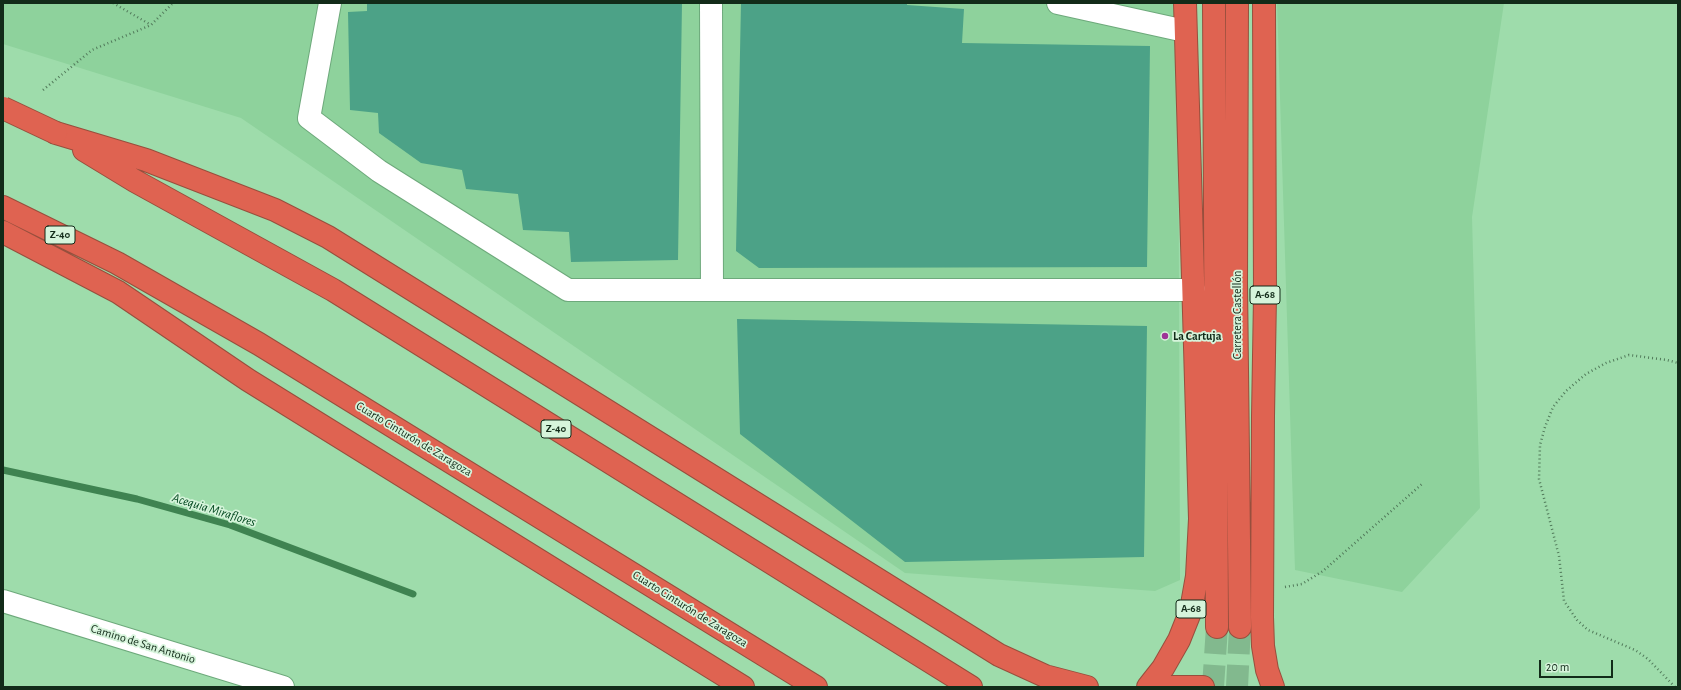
<!DOCTYPE html>
<html>
<head>
<meta charset="utf-8">
<style>
  body { margin:0 }
  #map { position:relative; width:1681px; height:690px; overflow:hidden; background:#9edcab; font-family:"Alegreya Sans",sans-serif }
  canvas { display:block }
  .frame { position:absolute; inset:0; border:4px solid #122b19; pointer-events:none }
  .scale { position:absolute; left:1539px; top:660px; width:74px; height:18px; box-sizing:border-box; border:2px solid #122b19; border-top:0; padding-left:5px; font-size:12px; line-height:14px; white-space:nowrap; color:#122b19; -webkit-text-stroke:3px #d6f4db; paint-order:stroke }
</style>
</head>
<body>
<div id="map">
<canvas width="1681" height="690"></canvas>
<div class="frame"></div>
<div class="scale">20 m</div>
</div>
<script>
const ctx = document.querySelector('canvas').getContext('2d');
ctx.lineJoin = 'round';
function fillPath(path, color) {
  ctx.fillStyle = color;
  ctx.fill(path, 'evenodd');
}
function toPath(rows) {
  const path = new Path2D();
  for (const r of rows) {
    path.moveTo(r[0], r[1]);
    for (let i = 2; i < r.length; i += 2) path.lineTo(r[i], r[i + 1]);
  }
  return path;
}
function trace(path, color, width, dash) {
  ctx.strokeStyle = color;
  ctx.lineWidth = width;
  ctx.lineCap = dash ? 'butt' : 'round';
  ctx.setLineDash(dash || []);
  ctx.stroke(path);
}
function drawText(font, color, halo, rows, align = 'center') {
  ctx.font = font + ' "Alegreya Sans",sans-serif';
  ctx.lineWidth = 3.5;
  ctx.setLineDash([]);
  ctx.textBaseline = 'middle';
  ctx.strokeStyle = halo;
  ctx.fillStyle = color;
  for (const [text, x, y, turn = 0] of rows) {
    ctx.save();
    ctx.translate(x, y);
    ctx.rotate((+turn || 0) * Math.PI / 180);
    ctx.textAlign = isNaN(turn) ? turn : align;
    if (halo) ctx.strokeText(text, 0, 0);
    ctx.fillText(text, 0, 0);
    ctx.restore();
  }
}
fillPath(toPath([
  [3,3,1178,3,1180,580,1155,591,905,573,241,118,3,44],
  [1277,3,1504,3,1472,217,1480,508,1402,592,1295,570]
]), '#8ed29c');
trace(toPath([
  [3,470,137,499,230,525,413,594]
]), '#3f8351', 7);
fillPath(toPath([
  [367,3,682,3,678,260,571,262,569,232,523,230,518,194,466,189,462,170,421,163,379,133,378,113,350,110,348,12,367,11],
  [741,3,907,3,907,5,964,9,962,43,1150,46,1147,267,759,268,736,251],
  [737,319,1147,326,1144,557,905,562,740,434]
]), '#4ca287');
trace(toPath([
  [1213,687,1217,627],
  [1237,687,1240,627]
]), '#82b98e', 22, [22, 11]);
const minor = toPath([
  [330,3,309,118,379,171,568,290,1194,290],
  [711,3,712,290],
  [1058,3,1185,31],
  [3,601,283,687]
]);
const highway = toPath([
  [1214,3,1217,627],
  [1237,3,1236,283,1240,627],
  [1264,3,1265,296,1263,416,1262,617,1263,646,1267,670,1273,687],
  [56,133,146,160,275,210,328,237,999,655,1045,676,1087,687],
  [84,150,135,181,333,290,971,687],
  [3,207,117,263,259,344,816,687],
  [3,232,118,292,248,380,743,687],
  [1148,687,1163,668,1179,640,1191,610,1197,576,1200,519,1185,3],
  [1172,687,1203,687]
]);
trace(minor, '#6da97b', 24);
trace(highway, '#974f3d', 24);
trace(toPath([
  [113,3,151,25],
  [43,90,92,50,151,25,173,3],
  [1285,587,1302,584,1323,571,1422,484],
  [1675,687,1648,659,1635,650,1588,630,1577,620,1564,601,1559,556,1539,479,1540,445,1545,427,1553,407,1566,391,1586,374,1606,363,1629,355,1667,360,1678,363]
]), '#527b5b', 2.5, [1, 3]);
trace(minor, '#fff', 22);
trace(highway, '#df6351', 22);
const highwayBridge = toPath([
  [3,108,56,133]
]);
trace(highwayBridge, '#974f3d', 24, []);
trace(highwayBridge, '#df6351', 22);
for (const [x, y, r, color] of [
  [1165,336,4,"#9e3597"]
]) {
  const dot = new Path2D();
  dot.arc(x, y, r, 0, 2 * Math.PI);
  ctx.fillStyle = color;
  ctx.fill(dot);
  trace(dot, '#d6f4db', 1.5);
}
for (const [x, y, w] of [
  [60,235,30],
  [1265,295,30],
  [556,429,30],
  [1191,609,30]
]) {
  const box = new Path2D();
  box.roundRect(x - w / 2, y - 9, w, 18, 3);
  ctx.fillStyle = '#d6f4db';
  ctx.fill(box);
  trace(box, '#122b19', 1);
}
drawText('bold 11px', '#122b19', null, [
  ["Z-40",60,235],
  ["A-68",1265,295],
  ["Z-40",556,429],
  ["A-68",1191,609]
]);
drawText('12px', '#122b19', '#d6f4db', [
  ["Carretera Castellón",1237,315,-90],
  ["Cuarto Cinturón de Zaragoza",414,439,31],
  ["Cuarto Cinturón de Zaragoza",690,609,32],
  ["Camino de San Antonio",143,644,17]
]);
drawText('bold 12px', '#122b19', '#d6f4db', [
  ["La Cartuja",1173,336]
], 'left');
drawText('italic 13px', '#01471e', '#d6f4db', [
  ["Acequia Miraflores",214,510,17]
]);
</script>
</body>
</html>
